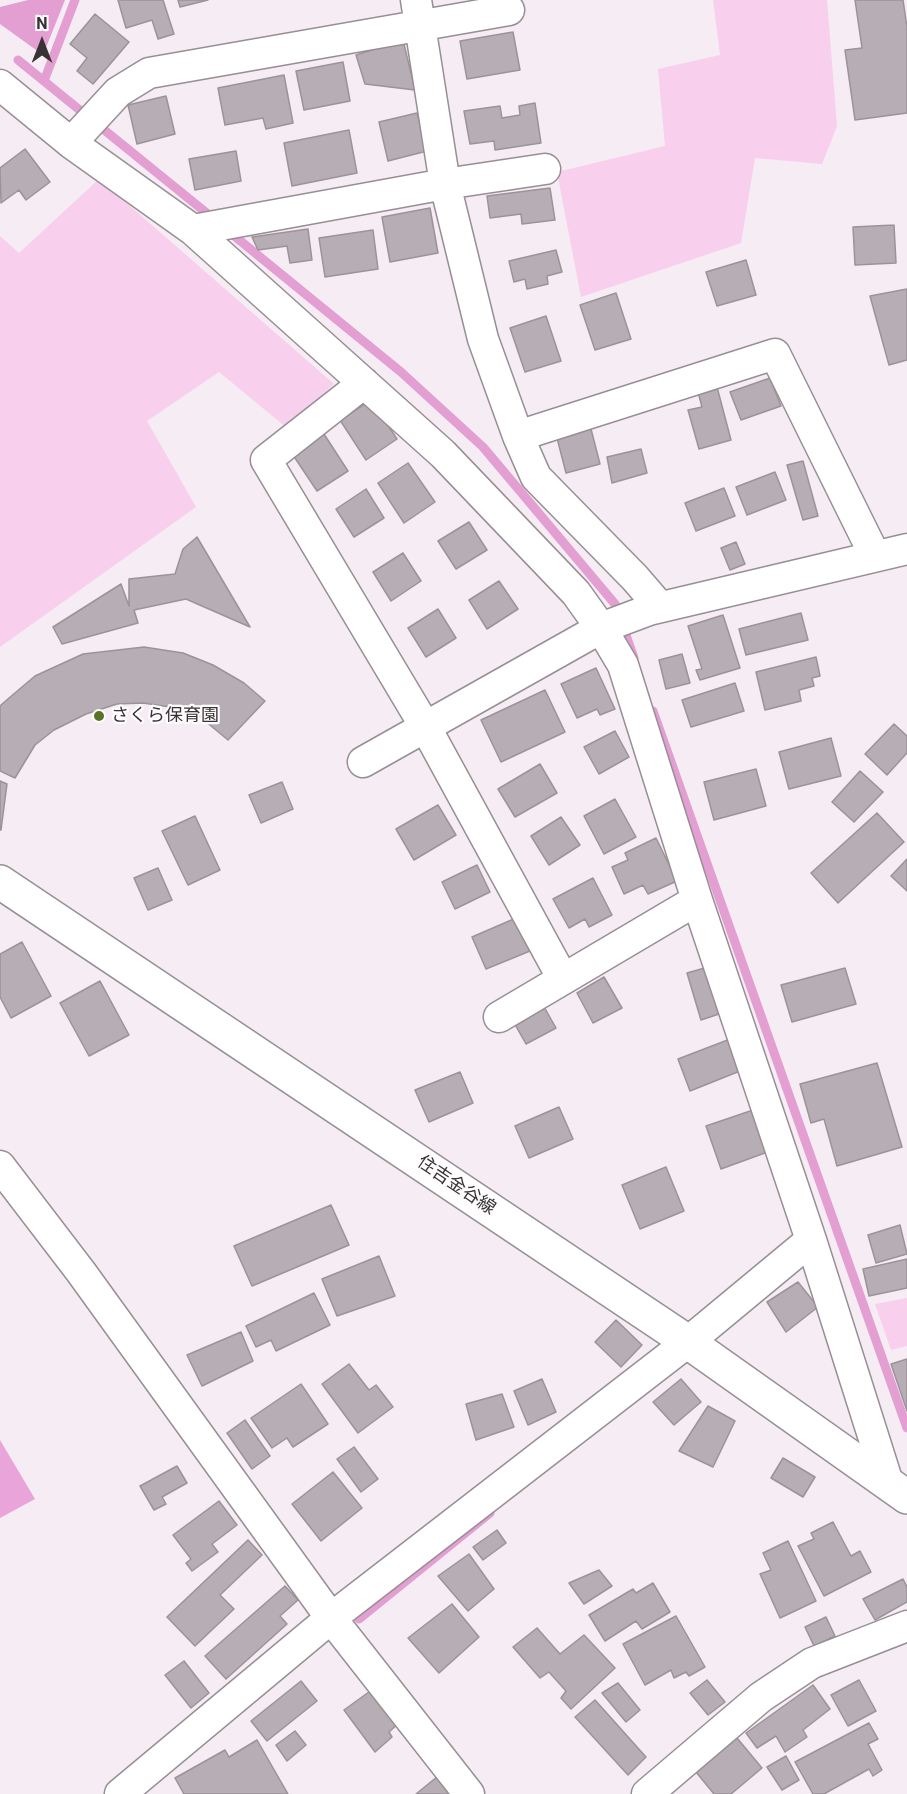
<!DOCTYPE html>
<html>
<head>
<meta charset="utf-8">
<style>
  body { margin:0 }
  #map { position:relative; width:907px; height:1794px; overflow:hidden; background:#f6ecf3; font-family:Roboto,sans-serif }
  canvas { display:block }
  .north { position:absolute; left:12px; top:12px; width:60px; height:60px; -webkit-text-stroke:4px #fefcfd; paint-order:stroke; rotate:0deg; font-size:16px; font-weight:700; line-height:24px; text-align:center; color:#363235 }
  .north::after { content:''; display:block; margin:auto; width:21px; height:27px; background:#363235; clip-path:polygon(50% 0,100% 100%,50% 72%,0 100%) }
</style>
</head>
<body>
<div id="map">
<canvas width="907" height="1794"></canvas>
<div class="north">N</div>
</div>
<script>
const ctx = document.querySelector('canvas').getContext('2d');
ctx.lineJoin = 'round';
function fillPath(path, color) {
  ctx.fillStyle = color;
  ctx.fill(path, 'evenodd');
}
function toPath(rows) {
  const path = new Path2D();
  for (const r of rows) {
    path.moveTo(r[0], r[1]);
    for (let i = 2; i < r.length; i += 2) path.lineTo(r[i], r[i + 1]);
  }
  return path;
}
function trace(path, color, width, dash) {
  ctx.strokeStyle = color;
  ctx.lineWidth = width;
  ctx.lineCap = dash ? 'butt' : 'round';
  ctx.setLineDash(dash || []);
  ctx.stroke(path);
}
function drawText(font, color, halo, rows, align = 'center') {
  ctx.font = font + ' Roboto,"Noto Sans JP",sans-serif';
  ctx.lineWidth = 4.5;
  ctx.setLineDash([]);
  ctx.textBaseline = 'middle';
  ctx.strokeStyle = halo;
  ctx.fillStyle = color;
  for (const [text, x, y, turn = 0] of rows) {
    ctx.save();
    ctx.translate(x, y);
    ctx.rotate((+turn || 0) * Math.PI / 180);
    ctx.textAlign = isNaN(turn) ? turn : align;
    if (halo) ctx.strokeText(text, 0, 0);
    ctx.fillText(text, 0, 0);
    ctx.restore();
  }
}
fillPath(toPath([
  [713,0,827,0,837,126,822,164,755,158,741,243,581,297,557,172,665,146,658,69,720,55],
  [99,179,334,384,287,428,219,372,147,421,196,507,0,647,0,236,19,253],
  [907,1298,907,1346,891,1350,875,1304]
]), '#f8cfed');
fillPath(toPath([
  [0,1440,35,1499,0,1518]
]), '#e9a4d9');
fillPath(toPath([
  [28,0,65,0,43,55,0,24,0,7]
]), '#e39ed2');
trace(toPath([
  [18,60,214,219],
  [44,81,75,0],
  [227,230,401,372,483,447,615,604,634,658],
  [653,711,907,1428],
  [359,1619,490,1513]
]), '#e39ed2', 9);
const building = toPath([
  [118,0,163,0,174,34,158,39,152,20,126,28,118,0],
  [178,0,208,0,180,7,178,0],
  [855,0,903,0,907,27,907,113,855,120,845,50,862,48,855,0],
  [95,14,129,42,93,84,77,71,87,58,70,44,95,14],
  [513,32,520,70,467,79,460,41,513,32],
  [403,40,415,90,365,84,356,55,403,40],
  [343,62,350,101,304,110,296,71,343,62],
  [284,75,293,123,266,129,263,118,225,125,218,88,284,75],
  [166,96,175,134,137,144,128,105,166,96],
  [535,103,541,143,495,150,494,141,470,144,464,111,500,106,502,118,520,115,519,106,535,103],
  [417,113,427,151,388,161,379,122,417,113],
  [349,130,357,173,292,186,284,143,349,130],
  [25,149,50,182,26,200,19,190,1,203,0,168,25,149],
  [236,151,241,181,195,190,189,159,236,151],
  [550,188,555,220,522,224,521,214,490,218,487,196,550,188],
  [430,208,438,253,390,262,382,217,430,208],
  [894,225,896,263,855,265,853,227,894,225],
  [308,229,312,260,290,263,287,246,258,250,252,237,308,229],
  [373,230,378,269,325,277,319,238,373,230],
  [556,250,562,272,547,276,548,284,527,289,525,279,514,282,509,261,556,250],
  [746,260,756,295,717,306,706,272,746,260],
  [907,289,907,360,889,365,870,296,907,289],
  [616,293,631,339,595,350,580,305,616,293],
  [546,316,561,361,525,372,510,328,546,316],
  [770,378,781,406,741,420,730,392,770,378],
  [717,387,731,440,699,449,688,410,702,407,698,392,717,387],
  [371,400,397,439,366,460,340,420,371,400],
  [591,429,600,464,566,473,557,438,591,429],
  [322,431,348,471,317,491,291,452,322,431],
  [641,449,647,473,612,483,607,457,641,449],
  [803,461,818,516,803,520,787,465,803,461],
  [408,463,435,502,404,523,378,483,408,463],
  [775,472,786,500,747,515,736,487,775,472],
  [724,488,735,516,696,531,685,503,724,488],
  [366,489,384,518,354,537,336,509,366,489],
  [469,522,487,550,456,569,438,541,469,522],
  [197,537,250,627,186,599,134,610,138,623,62,644,53,627,121,584,129,606,129,579,175,574,183,549,197,537],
  [736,542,745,564,730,570,721,548,736,542],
  [403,553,421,581,391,601,373,572,403,553],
  [499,581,518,609,487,629,469,600,499,581],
  [438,609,456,638,426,657,408,628,438,609],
  [801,613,808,640,746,655,739,629,801,613],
  [723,615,740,668,700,680,696,670,702,669,688,626,723,615],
  [144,647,183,653,213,665,244,683,265,701,228,740,199,716,170,707,143,703,117,704,86,714,54,730,35,745,15,778,0,771,0,706,9,698,35,676,83,654,144,647],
  [682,654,690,683,666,689,659,660,682,654],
  [816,657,820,676,812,678,814,686,799,690,801,701,765,710,756,672,816,657],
  [596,668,615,709,600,715,597,709,577,718,561,684,596,668],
  [735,683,744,711,691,727,682,700,735,683],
  [545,690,565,732,501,762,481,720,545,690],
  [894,724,907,736,907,753,887,775,865,754,894,724],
  [615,731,629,757,599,774,584,747,615,731],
  [831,738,841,776,789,789,779,752,831,738],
  [540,764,557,793,515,817,498,789,540,764],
  [756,769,766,806,714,820,704,782,756,769],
  [860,771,883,792,854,822,832,802,860,771],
  [0,781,7,784,1,830,0,830,0,781],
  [282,782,293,809,261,823,249,795,282,782],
  [615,799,636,837,604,854,584,816,615,799],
  [438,805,456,835,414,860,396,829,438,805],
  [877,813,904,842,838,903,811,873,877,813],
  [195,816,220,870,188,885,162,831,195,816],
  [561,817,580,845,549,865,531,836,561,817],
  [656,838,677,881,648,894,643,885,624,894,612,867,628,860,625,853,656,838],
  [907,859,907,891,891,876,907,859],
  [477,865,490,892,455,909,442,882,477,865],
  [158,868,172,900,148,910,134,878,158,868],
  [593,878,612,915,589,927,585,919,569,928,553,899,593,878],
  [516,918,530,951,486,969,472,937,516,918],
  [22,942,51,996,11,1018,0,997,0,954,22,942],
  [708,967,722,1013,701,1020,687,973,708,967],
  [845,968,856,1004,792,1022,781,985,845,968],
  [604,977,622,1008,593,1023,577,993,604,977],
  [100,981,129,1035,89,1056,60,1003,100,981],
  [543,1005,556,1028,526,1044,513,1021,543,1005],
  [738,1036,750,1067,690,1091,678,1059,738,1036],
  [877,1063,902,1147,837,1166,824,1119,811,1123,800,1084,877,1063],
  [460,1072,473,1103,429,1122,415,1090,460,1072],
  [559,1107,573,1139,529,1158,515,1126,559,1107],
  [759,1108,773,1150,721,1169,706,1126,759,1108],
  [666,1167,684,1211,640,1229,622,1185,666,1167],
  [331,1205,349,1245,252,1286,234,1246,331,1205],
  [900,1225,907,1254,876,1263,868,1235,900,1225],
  [379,1256,395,1296,337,1316,322,1279,379,1256],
  [907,1259,907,1288,869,1296,863,1269,907,1259],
  [798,1282,818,1307,786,1332,767,1302,798,1282],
  [314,1293,330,1325,276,1351,271,1340,256,1347,246,1326,314,1293],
  [616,1320,642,1345,621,1367,595,1342,616,1320],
  [241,1332,253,1361,202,1386,187,1355,241,1332],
  [907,1359,907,1411,891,1364,907,1359],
  [349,1364,369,1390,376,1385,393,1407,358,1433,322,1384,349,1364],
  [542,1379,556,1412,528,1425,514,1391,542,1379],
  [681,1379,701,1402,674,1425,653,1402,681,1379],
  [301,1384,328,1424,293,1447,287,1438,272,1448,251,1418,301,1384],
  [502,1394,514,1427,476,1440,466,1404,502,1394],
  [708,1406,735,1421,713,1467,679,1451,708,1406],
  [245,1420,270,1456,252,1469,227,1433,245,1420],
  [354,1447,378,1479,361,1492,337,1459,354,1447],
  [783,1458,815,1477,803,1497,771,1478,783,1458],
  [177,1466,187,1483,162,1497,166,1504,154,1510,140,1486,177,1466],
  [333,1472,362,1508,321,1541,292,1504,333,1472],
  [219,1501,237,1525,212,1544,218,1552,192,1571,186,1563,191,1559,173,1535,219,1501],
  [833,1522,851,1556,860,1551,871,1572,824,1596,798,1546,814,1539,811,1533,833,1522],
  [497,1530,506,1543,483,1560,473,1547,497,1530],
  [248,1540,262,1555,220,1595,234,1609,195,1646,167,1617,248,1540],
  [788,1541,816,1601,780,1618,760,1574,771,1570,763,1553,788,1541],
  [469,1554,494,1589,468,1611,438,1576,469,1554],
  [599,1570,612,1586,584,1604,569,1583,599,1570],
  [903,1579,907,1587,907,1602,875,1620,863,1599,903,1579],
  [653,1583,670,1612,642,1629,636,1621,605,1641,589,1615,633,1589,636,1593,653,1583],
  [285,1586,298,1600,280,1616,287,1624,226,1679,205,1656,285,1586],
  [452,1604,479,1637,439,1673,408,1638,452,1604],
  [676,1616,705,1667,689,1676,686,1672,674,1678,671,1670,645,1685,623,1644,676,1616],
  [826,1617,835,1636,814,1646,805,1627,826,1617],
  [537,1628,560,1654,584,1635,615,1668,571,1709,561,1698,566,1691,549,1672,540,1678,513,1647,537,1628],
  [184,1661,209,1693,191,1708,165,1675,184,1661],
  [707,1680,725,1702,708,1715,690,1693,707,1680],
  [859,1680,876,1711,848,1726,831,1695,859,1680],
  [301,1681,317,1701,267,1741,251,1721,301,1681],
  [618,1683,640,1710,626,1722,602,1693,618,1683],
  [813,1685,830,1709,803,1730,807,1737,785,1752,776,1736,757,1748,746,1733,813,1685],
  [373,1689,400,1722,389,1732,392,1737,375,1752,344,1710,373,1689],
  [595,1700,646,1757,628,1775,575,1717,595,1700],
  [869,1723,878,1739,868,1744,882,1770,873,1776,869,1769,824,1794,813,1794,795,1762,869,1723],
  [295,1731,306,1745,287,1761,276,1745,295,1731],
  [737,1738,762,1768,731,1794,714,1794,696,1772,737,1738],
  [257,1740,288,1794,184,1794,175,1778,225,1750,229,1757,257,1740],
  [786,1756,799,1780,782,1790,767,1767,786,1756],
  [443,1772,460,1794,416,1794,443,1772]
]);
fillPath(building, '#b7aeb5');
trace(building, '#9c9399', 1.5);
const minor = toPath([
  [416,0,445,184,483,339,518,436,536,477,635,578,660,607],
  [0,85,71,143,193,230,443,454,576,593,601,628,623,665,697,900,811,1240,888,1483],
  [71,143,118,92,149,73,509,10],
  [193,230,445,184,545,169],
  [364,383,266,460,426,728,563,979],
  [518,436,775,354,875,556],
  [363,762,601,628,649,610,907,549],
  [499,1017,697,900],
  [0,1166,81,1272,331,1618,469,1794],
  [120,1794,331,1618,688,1342,811,1240],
  [647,1794,761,1697,812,1663,907,1626]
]);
const secondary = toPath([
  [0,882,688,1342,907,1497]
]);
trace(minor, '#988f95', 33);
trace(secondary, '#988f95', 36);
trace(minor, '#fff', 30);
trace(secondary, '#fff', 33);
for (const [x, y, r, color] of [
  [99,716,6,"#5a7326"]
]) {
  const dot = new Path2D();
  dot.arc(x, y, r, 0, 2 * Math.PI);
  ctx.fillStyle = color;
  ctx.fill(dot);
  trace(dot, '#fefcfd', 2);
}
drawText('18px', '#363235', '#fefcfd', [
  ["さくら保育園",111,716]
], 'left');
drawText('18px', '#363235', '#fefcfd', [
  ["住吉金谷線",456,1186,34]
]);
</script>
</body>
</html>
